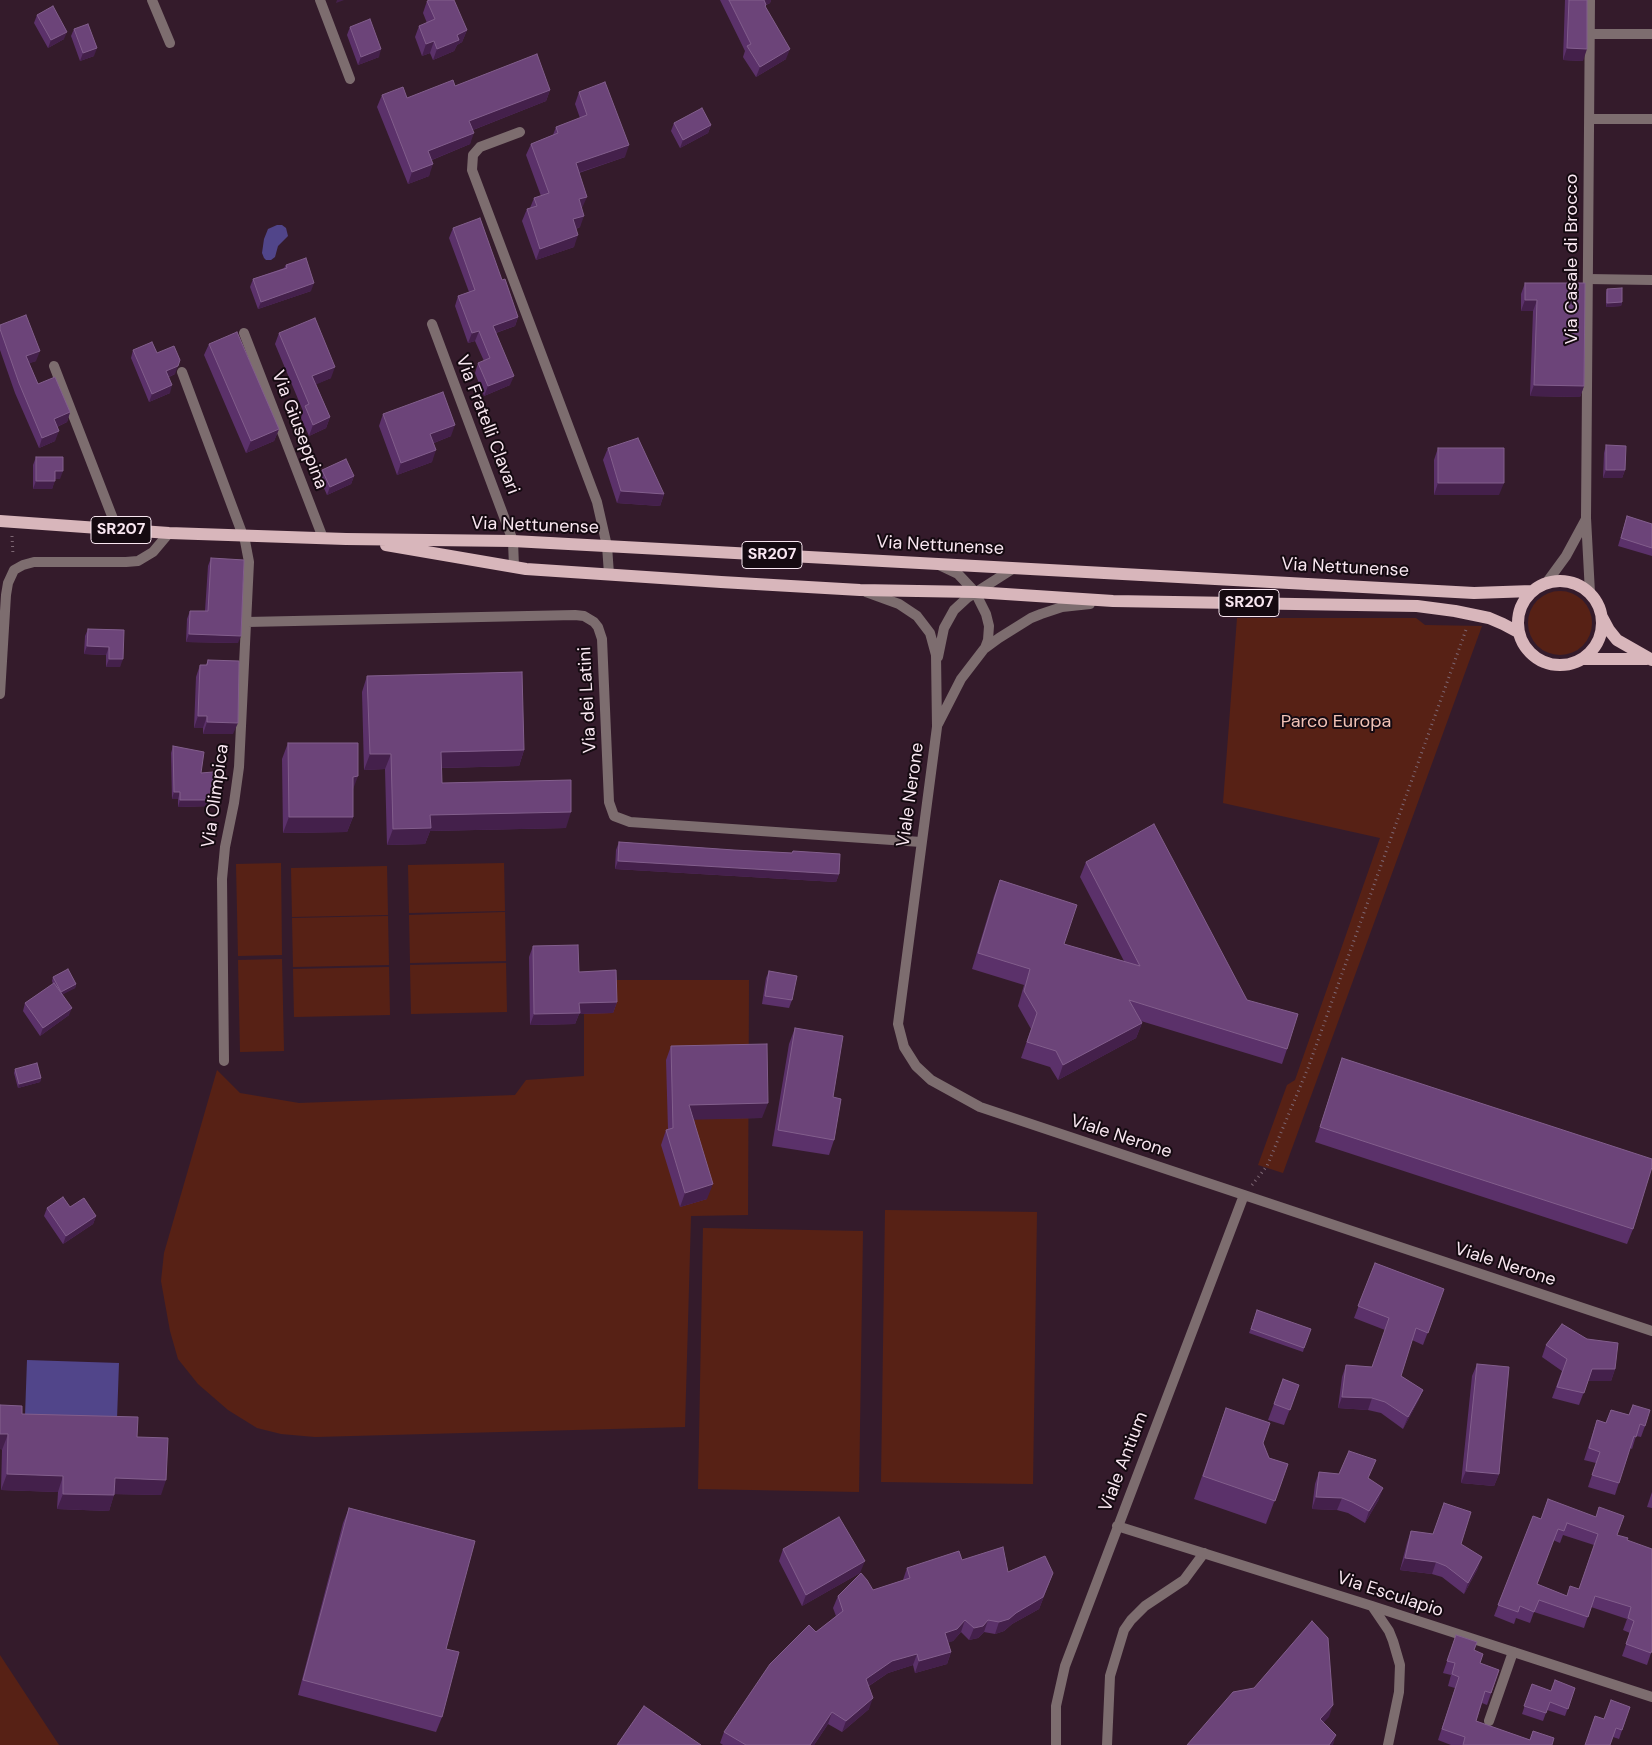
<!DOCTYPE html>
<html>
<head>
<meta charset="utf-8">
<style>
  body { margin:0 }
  canvas { display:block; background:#341b2b }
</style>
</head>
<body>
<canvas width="1652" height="1745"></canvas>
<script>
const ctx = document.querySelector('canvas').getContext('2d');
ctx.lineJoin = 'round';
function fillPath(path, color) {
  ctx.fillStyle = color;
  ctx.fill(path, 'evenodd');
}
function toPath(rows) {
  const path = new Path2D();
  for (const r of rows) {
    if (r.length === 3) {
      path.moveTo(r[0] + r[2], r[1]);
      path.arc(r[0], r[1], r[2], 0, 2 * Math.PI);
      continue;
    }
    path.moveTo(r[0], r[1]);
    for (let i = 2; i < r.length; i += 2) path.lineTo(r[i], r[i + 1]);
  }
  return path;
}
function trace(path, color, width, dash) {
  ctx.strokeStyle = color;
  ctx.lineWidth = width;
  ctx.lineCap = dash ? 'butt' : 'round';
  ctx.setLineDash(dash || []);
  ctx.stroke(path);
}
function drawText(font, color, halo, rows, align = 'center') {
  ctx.font = font + ' "DM Sans",sans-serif';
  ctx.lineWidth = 4;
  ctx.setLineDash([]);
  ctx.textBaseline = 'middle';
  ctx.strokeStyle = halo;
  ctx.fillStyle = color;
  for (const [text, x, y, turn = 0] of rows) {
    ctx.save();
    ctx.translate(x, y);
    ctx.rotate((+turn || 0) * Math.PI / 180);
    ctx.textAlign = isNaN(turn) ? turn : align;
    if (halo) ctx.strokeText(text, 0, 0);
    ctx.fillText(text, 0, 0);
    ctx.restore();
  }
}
fillPath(toPath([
  [1560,623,32],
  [1237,618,1416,618,1425,625,1482,626,1283,1173,1258,1165,1287,1085,1295,1080,1380,838,1223,803],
  [281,863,282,955,238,956,236,864],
  [504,863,505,911,409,913,408,865],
  [387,866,388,915,292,917,291,868],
  [505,912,506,961,410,963,409,915],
  [388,916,389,965,293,967,292,918],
  [282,959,284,1051,240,1052,238,960],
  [506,963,507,1012,411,1014,410,965],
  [389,967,390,1015,294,1017,293,969],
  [584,980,749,980,748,1215,691,1216,685,1427,315,1437,281,1434,257,1428,228,1410,198,1384,178,1359,170,1331,161,1281,164,1253,217,1070,240,1093,299,1103,515,1095,526,1080,584,1076],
  [885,1210,1037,1212,1033,1484,881,1482],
  [703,1228,863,1231,859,1492,698,1489],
  [0,1655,59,1745,0,1745]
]), '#572115');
fillPath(toPath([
  [277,225,282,225,286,228,288,236,278,246,275,257,271,260,266,260,264,258,262,253,264,239,268,229],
  [27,1360,119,1363,117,1419,25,1416]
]), '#51458a');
trace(toPath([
  [12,536,13,555],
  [1252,1185,1267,1166,1308,1068,1467,627]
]), '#7d6774', 3, [1, 4]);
trace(toPath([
  [152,0,170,43],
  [1588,279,1652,280],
  [1489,1721,1513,1652],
  [1107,1745,1110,1676,1124,1630,1131,1620,1145,1606,1184,1580,1204,1553]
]), '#7d6d6f', 10);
trace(toPath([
  [320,0,350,79],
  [1590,34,1652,34],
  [1590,119,1652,119],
  [520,132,480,147,473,155,472,170,597,502,607,546,609,574],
  [432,324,513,541,514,567],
  [244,333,323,538],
  [54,366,117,529],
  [182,372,245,541,249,562,239,767,234,803,225,847,222,879,224,1061],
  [939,565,958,574,975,592,986,614,989,626,988,640,985,648],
  [1547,582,1566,556,1586,519],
  [866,592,899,604,917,616,930,633,936,655,937,727,898,1024,904,1047,916,1066,931,1080,980,1107,1652,1331],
  [1590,593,1586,518,1590,0],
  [247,622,575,615,584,616,594,622,598,627,602,639,609,802,614,816,630,822,921,842],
  [938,657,944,628,954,610,967,598,1014,568],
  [0,694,6,595,8,583,14,570,23,565,34,562,126,562,138,561,153,552,169,533],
  [938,724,961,679,984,649,999,638,1031,618,1041,614,1062,607,1090,604],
  [1117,1526,1372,1606,1652,1697],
  [1372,1606,1389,1631,1393,1641,1400,1665,1399,1692,1388,1745],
  [1056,1745,1056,1706,1065,1666,1244,1195]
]), '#7d6d6f', 10);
trace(toPath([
  [0,521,169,533,346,539,513,541,1474,593,1532,591],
  [386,545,526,569,721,582,860,590,975,592,1113,601,1417,606,1455,611,1489,618,1503,624,1518,632],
  [1560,623,42],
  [1602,617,1609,630,1617,640,1652,660],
  [1582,659,1647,659]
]), '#d8b6bb', 12);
fillPath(toPath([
  [720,0,771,0,770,3,766,5,766,8,786,59,756,77,743,57,745,51],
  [1565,0,1587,0,1583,61,1563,60],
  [427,1,467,30,462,42,457,45,454,51,433,60,430,53,422,56,415,37,419,26,427,23,423,13],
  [37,15,64,39,48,48,34,23],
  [350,27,379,57,358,65,347,35],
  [74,29,94,56,80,61,71,36],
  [455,86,550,90,546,101,473,130,470,144,432,160,429,176,408,184,377,107,382,95,407,98],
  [579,92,625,157,579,173,582,208,580,227,576,229,574,247,536,260,522,221,527,209,530,208,534,198,541,196,526,155,531,144,553,135,556,127,580,118,575,104],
  [674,123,711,125,708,133,680,148,671,131],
  [453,228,502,280,518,317,515,326,496,333,510,385,484,396,475,373,478,363,484,361,475,341,468,343,455,306,458,296,469,292,449,238],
  [286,265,311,291,258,309,250,287,253,279,284,268],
  [1525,283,1585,283,1584,386,1580,397,1530,396,1533,311,1521,311,1521,294],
  [1607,289,1622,302,1621,306,1606,307,1606,293],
  [0,325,36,361,29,363,38,384,70,412,67,422,57,427,55,441,39,448,15,393,0,350],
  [279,333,331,378,316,384,330,417,326,428,309,436,301,418,303,411,275,344],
  [209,344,279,429,274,441,246,453,204,355],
  [133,350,157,353,175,374,169,377,170,393,149,402,131,358],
  [383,414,451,436,434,443,432,462,397,475,379,426],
  [1606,445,1625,470,1622,478,1603,478,1604,453],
  [608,448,664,494,660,506,617,503,603,460],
  [1438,448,1499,495,1434,495,1434,460],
  [36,457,60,479,55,479,52,489,33,489,33,465],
  [322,470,354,476,351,484,327,495,319,477],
  [1627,516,1652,524,1652,556,1618,546],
  [211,558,238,643,186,642,187,619,190,611,205,611,208,566],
  [88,629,124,630,120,667,106,667,106,655,84,654,85,636],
  [208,660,233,734,203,734,203,728,194,728,196,677,200,665,206,665],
  [367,676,524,750,519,766,442,768,442,783,566,828,430,831,425,844,387,845,385,769,364,770,362,692],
  [288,743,353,817,347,832,283,833,282,759],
  [173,746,211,806,178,807,178,799,172,799,171,753],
  [619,842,734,850,792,853,793,851,839,874,836,882,615,869,616,850],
  [1086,862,1247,1000,1287,1049,1282,1064,1141,1021,1142,1023,1136,1038,1058,1080,1050,1067,1021,1058,1031,1029,1018,1006,1024,985,972,969,994,896,1000,880,1064,944,1124,961,1080,877],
  [533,946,579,972,617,1002,613,1013,579,1014,575,1024,530,1025,529,957],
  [769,971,792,1000,789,1008,762,1004,766,978],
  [53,977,76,984,75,988,62,994,69,1015,40,1036,23,1011,25,1003,53,984,52,981],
  [795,1028,833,1097,834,1140,829,1155,772,1146,789,1044],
  [671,1046,762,1118,694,1119,707,1199,680,1207,661,1145,666,1130,668,1130,666,1060],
  [1342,1058,1633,1229,1627,1244,1315,1142],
  [15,1069,41,1078,40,1082,18,1088,14,1073],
  [70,1207,96,1216,93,1224,63,1244,44,1216,47,1208],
  [1375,1263,1444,1289,1423,1345,1412,1340,1401,1376,1423,1390,1418,1401,1403,1429,1381,1413,1368,1410,1338,1408,1342,1377,1346,1365,1372,1367,1385,1330,1354,1318],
  [1257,1310,1304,1348,1303,1352,1249,1333],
  [1546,1345,1615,1369,1611,1381,1588,1381,1579,1405,1552,1398,1562,1371,1542,1357],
  [1477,1364,1499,1474,1494,1486,1461,1483,1472,1376],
  [1283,1379,1299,1385,1284,1425,1268,1420],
  [0,1405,22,1414,137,1437,161,1495,114,1494,109,1511,57,1509,58,1492,1,1490,2,1450],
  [1633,1405,1645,1426,1641,1437,1636,1436,1632,1449,1630,1448,1615,1495,1588,1487,1596,1463,1584,1460,1597,1420,1606,1423,1611,1410,1629,1415],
  [1226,1408,1263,1443,1269,1458,1288,1464,1266,1524,1194,1499],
  [1319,1472,1369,1479,1379,1499,1365,1523,1348,1513,1337,1510,1312,1509,1315,1484],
  [1652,1492,1652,1508,1647,1507],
  [1548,1499,1627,1540,1652,1650,1647,1665,1622,1656,1630,1633,1623,1630,1627,1619,1591,1607,1584,1628,1534,1612,1530,1623,1516,1618,1514,1624,1494,1616,1533,1516,1541,1519],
  [1563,1535,1594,1545,1579,1589,1567,1596,1537,1584,1553,1540,1560,1543],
  [349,1508,446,1649,442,1717,436,1732,298,1695,343,1523],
  [1411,1531,1461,1544,1478,1568,1464,1594,1442,1577,1432,1574,1400,1570,1407,1543],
  [783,1549,860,1573,802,1606,779,1561],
  [962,1560,1008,1572,1053,1573,1039,1609,1012,1624,1004,1631,995,1634,984,1632,978,1638,969,1640,961,1632,953,1641,948,1642,951,1652,947,1664,915,1673,913,1665,888,1673,869,1686,869,1709,842,1732,828,1724,814,1745,723,1745,720,1743,724,1732,816,1632,836,1616,833,1608,838,1596,873,1590,903,1580,907,1568],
  [1456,1635,1474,1650,1480,1663,1499,1670,1487,1705,1482,1703,1476,1721,1530,1740,1552,1745,1451,1745,1438,1740,1455,1688,1448,1686,1451,1675,1443,1673],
  [1532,1684,1551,1691,1575,1688,1565,1716,1547,1710,1543,1721,1522,1714],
  [1630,1707,1619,1739,1613,1737,1604,1719]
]), '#5b316a');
fillPath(toPath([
  [337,0,344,0,336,3],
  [762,0,771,0,770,3,759,8],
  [467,30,462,42,457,45,454,51,433,60,437,49,457,35],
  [67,32,64,39,48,48,51,40],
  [434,41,430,53,422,56,426,44],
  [97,48,94,56,80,61,83,53],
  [1567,48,1587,49,1583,61,1563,60],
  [381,49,379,57,358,65,361,57],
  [790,49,786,59,756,77,760,67],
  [550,90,546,101,465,133,469,121],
  [711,125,708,133,680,148,683,140],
  [474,133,470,144,424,163,428,151],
  [629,145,625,157,571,175,576,163],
  [433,164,429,176,408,184,412,172],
  [587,197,582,208,574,211,579,199],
  [584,216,580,227,568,231,573,219],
  [578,235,574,247,536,260,540,249],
  [314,283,311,291,258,309,261,302],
  [1525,300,1537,300,1533,311,1521,311],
  [1622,302,1621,306,1606,307,1607,303],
  [518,317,515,326,489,335,493,326],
  [479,331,475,341,468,343,472,333],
  [40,351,36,361,22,366,26,356],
  [178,366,175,374,164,379,166,371],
  [335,367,331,378,308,388,312,376],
  [514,376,510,385,484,396,488,386],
  [172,385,170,393,149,402,152,394],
  [1534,385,1584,386,1580,397,1530,396],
  [70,412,67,422,50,430,54,419],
  [330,417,326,428,309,436,313,425],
  [455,425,451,436,426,446,430,434],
  [279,429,274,441,246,453,251,441],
  [59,431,55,441,39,448,42,438],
  [436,450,432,462,397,475,401,463],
  [1606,470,1625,470,1622,478,1603,478],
  [55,471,63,471,60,479,52,479],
  [354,476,351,484,327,495,330,487],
  [36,481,55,481,52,489,33,489],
  [1438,483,1504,483,1499,495,1434,495],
  [621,491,664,494,660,506,617,503],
  [189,634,241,636,238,643,186,642],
  [87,646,109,647,106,655,84,654],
  [109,659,123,659,120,667,106,667],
  [198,716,207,716,203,728,194,728],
  [207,722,238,723,233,734,203,734],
  [524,750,519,766,436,768,441,752],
  [370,754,391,754,385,769,364,770],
  [358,776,352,792,353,777],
  [174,792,180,792,178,799,172,799],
  [180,800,213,800,211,806,178,807],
  [571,812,566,828,430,831,425,844,387,845,393,829,430,815],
  [289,817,353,817,347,832,283,833],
  [618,861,839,874,836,882,615,869],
  [76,984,75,988,60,996,61,992],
  [617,1002,613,1013,579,1014,575,1024,530,1025,534,1014,579,1003],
  [72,1008,69,1015,40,1036,43,1028],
  [1142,1023,1136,1038,1058,1080,1063,1065],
  [41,1078,40,1082,18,1088,19,1084],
  [768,1103,762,1118,684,1120,689,1105],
  [713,1184,707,1199,680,1207,685,1193],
  [96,1216,93,1224,63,1244,66,1236],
  [1592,1369,1615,1369,1611,1381,1588,1381],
  [1423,1390,1418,1401,1403,1429,1408,1417],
  [1342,1397,1372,1398,1368,1410,1338,1408],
  [0,1434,8,1434,2,1450,0,1449],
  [1466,1471,1499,1474,1494,1486,1461,1483],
  [7,1474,63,1476,58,1492,1,1490],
  [115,1478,166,1480,161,1495,109,1494],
  [1383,1488,1379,1499,1365,1523,1369,1511],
  [63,1494,114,1495,109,1511,57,1509],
  [1316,1497,1342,1498,1337,1510,1312,1509],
  [1482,1557,1478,1568,1464,1594,1468,1583],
  [1405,1558,1436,1562,1432,1574,1400,1570],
  [865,1561,860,1573,802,1606,806,1595],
  [1053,1573,1039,1609,1012,1624,1004,1631,995,1634,999,1622],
  [965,1620,961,1632,953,1641,941,1645,945,1633],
  [988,1620,984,1632,978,1638,969,1640,974,1628],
  [951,1652,947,1664,915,1673,919,1661],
  [917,1654,913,1665,888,1673,861,1691,866,1679,892,1661],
  [873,1698,869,1709,842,1732,846,1721],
  [1333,1705,1329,1717,1316,1730,1320,1719],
  [832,1712,828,1724,814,1745,810,1745],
  [1336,1735,1333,1745,1329,1745]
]), '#44204b');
const building = toPath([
  [430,0,454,0,467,30,457,35,459,40,437,49,434,41,426,44,419,26,435,19,427,1,430,0],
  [729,0,764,0,766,5,765,6,790,49,760,67,747,46,751,44,729,0],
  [1569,0,1587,0,1587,49,1567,48,1569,0],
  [53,6,67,32,51,40,37,15,53,6],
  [370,19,381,49,361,57,350,27,370,19],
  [88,24,97,48,83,53,74,29,88,24],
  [537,54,550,90,469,121,474,133,428,151,433,164,412,172,382,95,403,87,407,98,453,80,455,86,537,54],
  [605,82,629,145,576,163,587,197,579,199,584,216,573,219,578,235,540,249,527,209,537,206,534,198,549,193,531,144,558,133,556,127,587,115,579,92,605,82],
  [702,108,711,125,683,140,674,123,702,108],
  [480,218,502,280,505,279,518,317,493,326,514,376,488,386,478,363,490,358,479,331,472,333,458,296,475,290,453,228,480,218],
  [306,258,314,283,261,302,253,279,287,268,286,265,306,258],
  [1525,283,1585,283,1584,386,1534,385,1537,300,1525,300,1525,283],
  [1622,288,1622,302,1607,303,1607,289,1622,288],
  [26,315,40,351,26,356,38,384,55,377,70,412,54,419,59,431,42,438,19,383,0,329,0,325,26,315],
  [315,318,335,367,312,376,330,417,313,425,305,406,309,404,279,333,315,318],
  [237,332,279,429,251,441,209,344,237,332],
  [152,342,157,353,174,346,180,360,178,366,166,371,172,385,152,394,133,350,152,342],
  [443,392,455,425,430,434,436,450,401,463,383,414,443,392],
  [638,438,664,494,621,491,608,448,638,438],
  [1606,445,1626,446,1625,470,1606,470,1606,445],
  [1438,448,1504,448,1504,483,1438,483,1438,448],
  [36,457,63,457,63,471,55,471,55,481,36,481,36,457],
  [346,459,354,476,330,487,322,470,346,459],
  [1627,516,1652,524,1652,548,1621,538,1627,516],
  [211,558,244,560,241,636,189,634,190,611,208,611,211,558],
  [88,629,124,630,123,659,109,659,109,647,87,646,88,629],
  [208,660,239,661,238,723,207,722,207,716,198,716,200,665,207,665,208,660],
  [522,672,524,750,441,752,442,783,571,780,571,812,430,815,431,828,393,829,391,754,370,754,367,676,522,672],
  [288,743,358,743,358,776,353,777,353,817,289,817,288,743],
  [173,746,204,752,201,773,213,772,213,800,180,800,180,792,174,792,173,746],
  [1154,824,1247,1000,1298,1014,1287,1049,1129,1000,1142,1023,1063,1065,1056,1051,1027,1042,1037,1013,1024,991,1030,969,978,953,1000,880,1077,905,1064,944,1140,966,1086,862,1154,824],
  [619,842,734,850,792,853,793,851,840,854,839,874,618,861,619,842],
  [578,945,579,972,616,970,617,1002,579,1003,580,1013,534,1014,533,946,578,945],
  [68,969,76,984,61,992,53,977,68,969],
  [769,971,797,976,792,1000,765,996,769,971],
  [54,983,72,1008,43,1028,25,1003,54,983],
  [795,1028,843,1036,833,1097,841,1099,834,1140,778,1130,795,1028],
  [767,1044,768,1103,689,1105,713,1184,685,1193,666,1130,673,1128,671,1046,767,1044],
  [1342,1058,1652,1159,1652,1167,1633,1229,1320,1127,1342,1058],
  [37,1063,41,1078,19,1084,15,1069,37,1063],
  [63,1197,70,1207,84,1198,96,1216,66,1236,47,1208,63,1197],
  [1375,1263,1444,1289,1428,1333,1416,1328,1401,1376,1423,1390,1408,1417,1385,1402,1372,1398,1342,1397,1346,1365,1372,1367,1389,1318,1358,1306,1375,1263],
  [1257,1310,1311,1329,1304,1348,1251,1329,1257,1310],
  [1562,1324,1587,1339,1618,1343,1615,1369,1592,1369,1584,1393,1557,1387,1567,1359,1546,1345,1562,1324],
  [1477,1364,1509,1367,1499,1474,1466,1471,1477,1364],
  [1283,1379,1299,1385,1290,1410,1274,1404,1283,1379],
  [0,1405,22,1406,22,1414,138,1417,137,1437,168,1438,166,1480,115,1478,114,1495,63,1494,63,1476,7,1474,8,1434,0,1434,0,1405],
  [1633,1405,1650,1410,1645,1426,1640,1424,1636,1437,1634,1436,1619,1483,1592,1475,1600,1452,1589,1448,1597,1420,1606,1423,1611,1410,1629,1415,1633,1405],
  [1226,1408,1270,1423,1263,1443,1269,1458,1288,1464,1275,1501,1203,1476,1226,1408],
  [1349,1451,1376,1460,1368,1478,1383,1488,1369,1511,1352,1502,1342,1498,1316,1497,1319,1472,1339,1474,1349,1451],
  [1548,1499,1596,1517,1599,1507,1624,1516,1617,1535,1628,1538,1627,1540,1652,1549,1652,1650,1651,1653,1626,1644,1634,1621,1628,1618,1631,1607,1595,1596,1588,1617,1539,1600,1534,1612,1520,1606,1518,1612,1498,1605,1533,1516,1541,1519,1548,1499],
  [1567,1523,1598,1534,1579,1589,1570,1586,1567,1596,1537,1584,1558,1529,1564,1531,1567,1523],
  [1444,1503,1471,1512,1461,1544,1482,1557,1468,1583,1446,1566,1436,1562,1405,1558,1411,1531,1433,1534,1444,1503],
  [349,1508,475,1541,446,1649,459,1652,442,1717,303,1680,349,1508],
  [839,1517,865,1561,806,1595,783,1549,839,1517],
  [1003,1547,1008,1572,1045,1556,1053,1573,1043,1597,1016,1613,1009,1619,999,1622,988,1620,983,1626,974,1628,965,1620,957,1629,945,1633,951,1652,919,1661,917,1654,892,1661,866,1679,873,1698,846,1721,832,1712,810,1745,746,1745,724,1732,770,1664,809,1625,816,1632,843,1611,838,1596,861,1573,867,1580,873,1590,910,1578,907,1568,959,1551,962,1560,1003,1547],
  [1312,1621,1328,1638,1333,1705,1320,1719,1336,1735,1329,1745,1187,1745,1233,1692,1254,1688,1312,1621],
  [1456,1635,1477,1642,1474,1650,1483,1654,1480,1663,1499,1670,1491,1693,1485,1691,1476,1721,1530,1740,1533,1731,1554,1738,1552,1745,1463,1745,1465,1737,1442,1729,1459,1677,1452,1674,1455,1663,1447,1661,1456,1635],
  [1555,1680,1575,1688,1568,1709,1550,1702,1546,1713,1524,1706,1532,1684,1551,1691,1555,1680],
  [1611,1700,1630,1707,1622,1730,1616,1728,1610,1745,1585,1745,1595,1716,1604,1719,1611,1700],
  [644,1706,701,1745,617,1745,644,1706]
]);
fillPath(building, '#6c4479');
trace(building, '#825e8c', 1);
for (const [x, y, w] of [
  [121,530,60],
  [772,555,60],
  [1249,603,60]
]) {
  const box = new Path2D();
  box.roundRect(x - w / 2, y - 13.5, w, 27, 4);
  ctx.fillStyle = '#150a11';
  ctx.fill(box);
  trace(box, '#f9e7f1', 1);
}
drawText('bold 16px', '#f9e7f1', null, [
  ["SR207",121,530],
  ["SR207",772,555],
  ["SR207",1249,603]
]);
drawText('18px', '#f9e7f1', '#150a11', [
  ["Via Casale di Brocco",1572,259,-90],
  ["Via Fratelli Clavari",487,425,69],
  ["Via Giuseppina",299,430,69],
  ["Via Nettunense",535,526,2],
  ["Via Nettunense",940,546,3],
  ["Via Nettunense",1345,568,3],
  ["Via dei Latini",588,700,-93],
  ["Viale Nerone",911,795,-82],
  ["Via Olimpica",216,796,-82],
  ["Viale Nerone",1121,1137,18],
  ["Viale Nerone",1505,1265,18],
  ["Viale Antium",1124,1462,-69],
  ["Via Esculapio",1390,1595,18]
]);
drawText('18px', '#f1c2b6', '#150a11', [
  ["Parco Europa",1336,722]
]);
</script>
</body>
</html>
